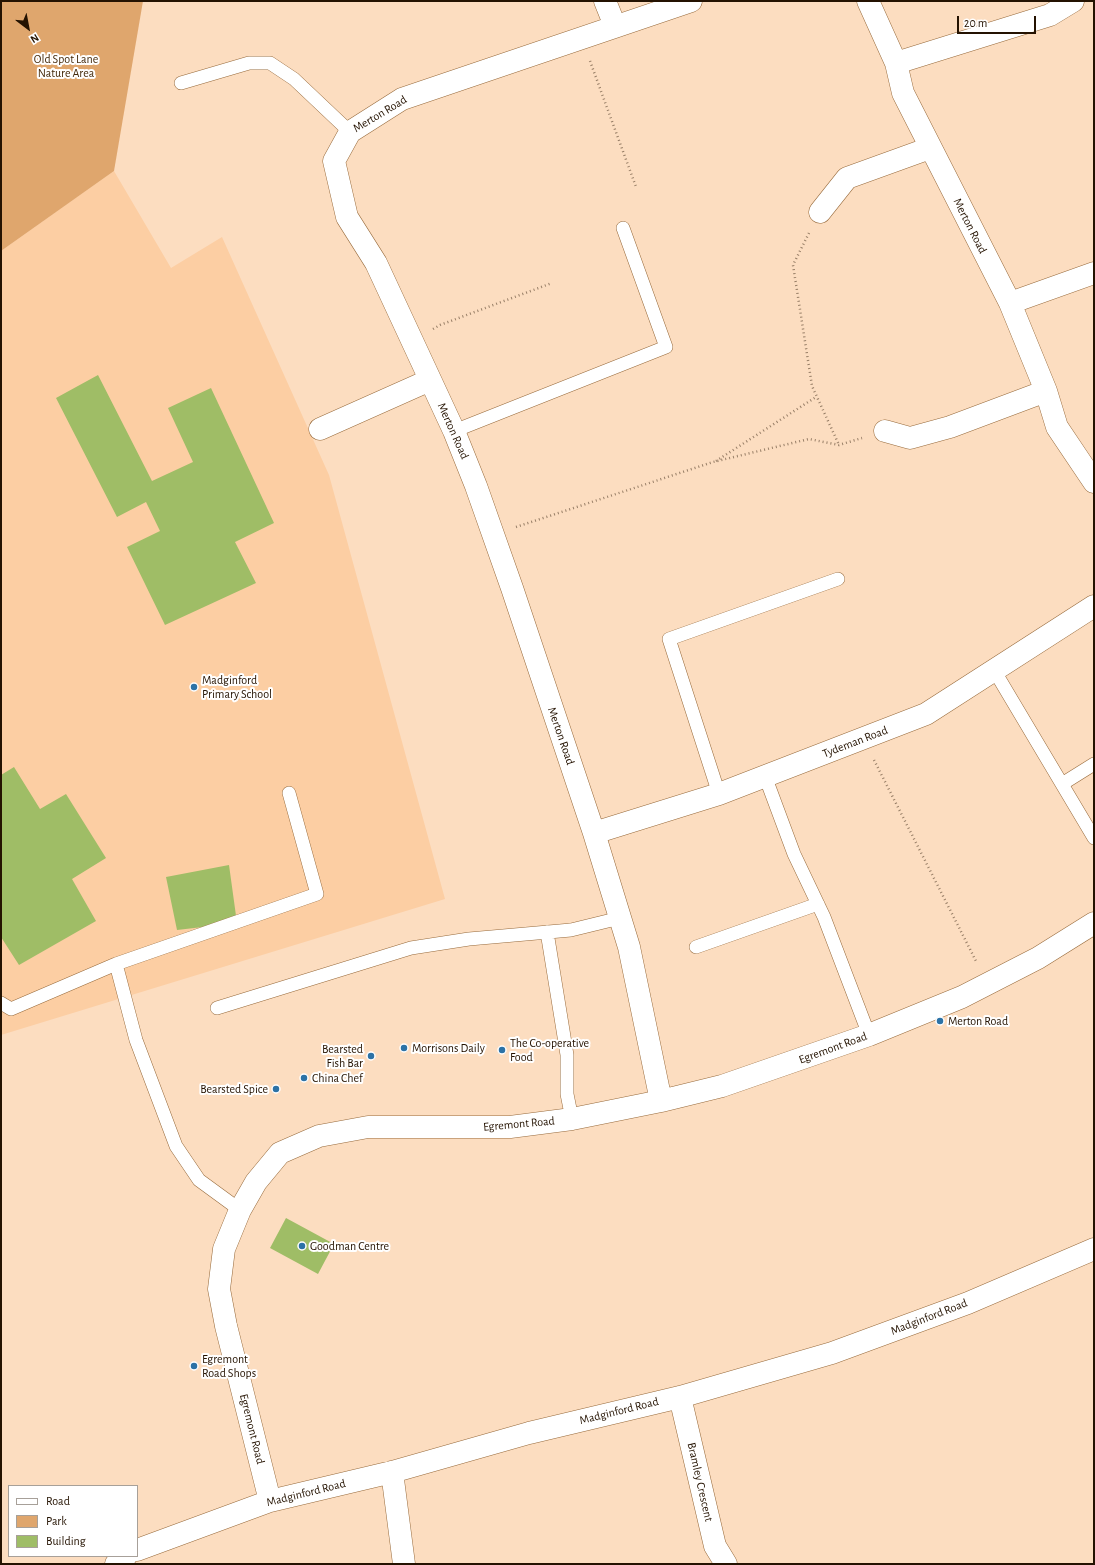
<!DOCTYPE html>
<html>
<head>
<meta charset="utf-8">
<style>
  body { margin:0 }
  #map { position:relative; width:1095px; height:1565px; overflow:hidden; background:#fcddc0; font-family:"Alegreya Sans",sans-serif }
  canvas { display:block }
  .frame { position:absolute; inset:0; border:2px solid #241201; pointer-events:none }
  .legend { position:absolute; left:8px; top:1485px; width:130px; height:72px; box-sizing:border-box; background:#fff; border:1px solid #a7a099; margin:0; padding:5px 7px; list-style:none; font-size:12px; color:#241201 }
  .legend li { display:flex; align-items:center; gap:8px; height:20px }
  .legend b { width:20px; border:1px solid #a7a099 }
  .north { position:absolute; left:8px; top:8px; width:40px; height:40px; -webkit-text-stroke:3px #fff; paint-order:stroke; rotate:148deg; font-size:11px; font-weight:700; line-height:16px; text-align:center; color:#241201 }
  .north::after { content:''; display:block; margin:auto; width:14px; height:18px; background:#241201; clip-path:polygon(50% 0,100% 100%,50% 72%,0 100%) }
  .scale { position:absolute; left:957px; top:16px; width:79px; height:18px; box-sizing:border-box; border:2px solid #241201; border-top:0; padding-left:5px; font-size:12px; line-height:14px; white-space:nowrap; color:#241201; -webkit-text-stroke:3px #fff; paint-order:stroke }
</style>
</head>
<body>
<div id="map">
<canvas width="1095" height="1565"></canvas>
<div class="frame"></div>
<ul class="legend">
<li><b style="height:5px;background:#fff"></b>Road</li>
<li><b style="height:11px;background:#dfa66d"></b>Park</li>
<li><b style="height:11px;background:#9fbd66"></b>Building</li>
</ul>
<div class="north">N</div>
<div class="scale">20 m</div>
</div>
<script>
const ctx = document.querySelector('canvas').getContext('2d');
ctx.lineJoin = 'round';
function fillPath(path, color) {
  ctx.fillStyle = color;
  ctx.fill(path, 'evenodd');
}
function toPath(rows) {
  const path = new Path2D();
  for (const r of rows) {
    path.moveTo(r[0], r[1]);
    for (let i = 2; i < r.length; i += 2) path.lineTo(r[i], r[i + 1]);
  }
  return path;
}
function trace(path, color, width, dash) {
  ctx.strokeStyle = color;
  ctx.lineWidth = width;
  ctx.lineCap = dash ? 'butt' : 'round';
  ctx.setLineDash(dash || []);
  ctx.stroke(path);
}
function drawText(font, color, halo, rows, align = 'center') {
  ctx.font = font + ' "Alegreya Sans",sans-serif';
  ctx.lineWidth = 4;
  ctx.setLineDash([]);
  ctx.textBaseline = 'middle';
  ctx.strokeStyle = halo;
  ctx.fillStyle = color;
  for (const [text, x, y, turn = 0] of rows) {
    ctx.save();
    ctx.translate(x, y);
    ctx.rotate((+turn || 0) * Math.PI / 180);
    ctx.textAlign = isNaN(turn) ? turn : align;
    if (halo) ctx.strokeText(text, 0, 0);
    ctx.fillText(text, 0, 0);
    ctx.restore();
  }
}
fillPath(toPath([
  [114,171,171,268,222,237,329,475,445,899,1,1035,1,251]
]), '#fccea3');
fillPath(toPath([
  [1,1,143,1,114,171,1,251]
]), '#dfa66d');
fillPath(toPath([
  [98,375,152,481,193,462,168,408,211,388,274,523,235,542,256,583,165,625,127,547,160,531,146,502,117,517,56,398],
  [14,767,40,809,66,794,106,858,72,879,96,921,19,965,1,937,1,775],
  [229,865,237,923,177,930,166,877],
  [286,1218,334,1244,318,1274,270,1248]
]), '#9fbd66');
const service = toPath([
  [181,83,249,63,270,63,294,79,350,132],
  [454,431,666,347,623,228],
  [994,670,1094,838],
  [765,776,794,854,824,917,869,1035],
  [1062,784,1094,764],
  [719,794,669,639,838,579],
  [547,932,567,1055,567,1094,572,1119],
  [696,947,818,904],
  [1,1003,11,1009,116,964],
  [217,1008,411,948,469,939,571,930,620,918],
  [240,1210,199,1180,176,1146,136,1040,116,964,317,894,289,793]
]);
const minor = toPath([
  [605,1,615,26],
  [868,1,896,63,903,93,1010,303,1046,391,1057,427,1094,482],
  [896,63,1050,15,1073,1],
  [820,212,847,178,930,148],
  [1010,303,1094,273],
  [320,429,430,380],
  [885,431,910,438,950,427,1046,391],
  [594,833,719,794,926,714,1094,606],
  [661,1101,629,947,594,833,512,588,476,486,454,431,376,263,347,217,334,161,350,132,402,99,691,1],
  [680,1397,715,1546,726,1564],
  [392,1472,404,1564],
  [270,1501,226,1326,219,1289,224,1249,240,1210,256,1182,280,1153,319,1136,368,1127,510,1127,572,1119,661,1101,722,1086,869,1035,962,997,1038,958,1094,923],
  [137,1550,270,1501,392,1472,529,1433,680,1397,832,1353,968,1303,1094,1249],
  [116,1564,126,1556]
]);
trace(service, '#976a3b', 14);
trace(minor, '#976a3b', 23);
trace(toPath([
  [590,61,636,187],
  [809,233,793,265,812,386,839,445],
  [433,329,440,325,552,283],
  [716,461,816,397],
  [516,527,713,462,809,439,839,445,862,438],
  [874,760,977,963]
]), '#987f67', 2.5, [1, 3]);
trace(service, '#fff', 13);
trace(minor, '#fff', 22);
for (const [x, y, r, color] of [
  [194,687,4,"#2c72a6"],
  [940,1021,4,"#2c72a6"],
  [404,1048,4,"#2c72a6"],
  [502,1050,4,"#2c72a6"],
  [371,1056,4,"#2c72a6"],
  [304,1078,4,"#2c72a6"],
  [276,1089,4,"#2c72a6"],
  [302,1246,4,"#2c72a6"],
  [194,1366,4,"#2c72a6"]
]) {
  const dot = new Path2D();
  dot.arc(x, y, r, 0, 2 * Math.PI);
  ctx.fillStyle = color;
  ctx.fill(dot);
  trace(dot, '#fff', 1.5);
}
drawText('12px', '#44290a', '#fff', [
  ["Old Spot Lane",66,59],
  ["Nature Area",66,73]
]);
drawText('12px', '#241201', '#fff', [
  ["Merton Road",380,114,-31],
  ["Merton Road",970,226,63],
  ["Merton Road",453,431,66],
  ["Merton Road",561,736,71],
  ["Tydeman Road",855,742,-21],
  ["Egremont Road",833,1048,-20],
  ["Egremont Road",519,1124,-5],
  ["Madginford Road",929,1317,-21],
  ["Madginford Road",619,1411,-14],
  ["Egremont Road",252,1429,76],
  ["Bramley Crescent",700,1482,77],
  ["Madginford Road",306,1493,-14]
]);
drawText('12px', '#241201', '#fff', [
  ["Madginford",202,680],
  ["Primary School",202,694],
  ["Merton Road",948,1021],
  ["The Co-operative",510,1043],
  ["Food",510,1057],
  ["Morrisons Daily",412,1048],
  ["Bearsted",363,1049,"right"],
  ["Fish Bar",363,1063,"right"],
  ["China Chef",312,1078],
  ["Bearsted Spice",268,1089,"right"],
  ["Goodman Centre",310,1246],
  ["Egremont",202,1359],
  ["Road Shops",202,1373]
], 'left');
</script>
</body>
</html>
